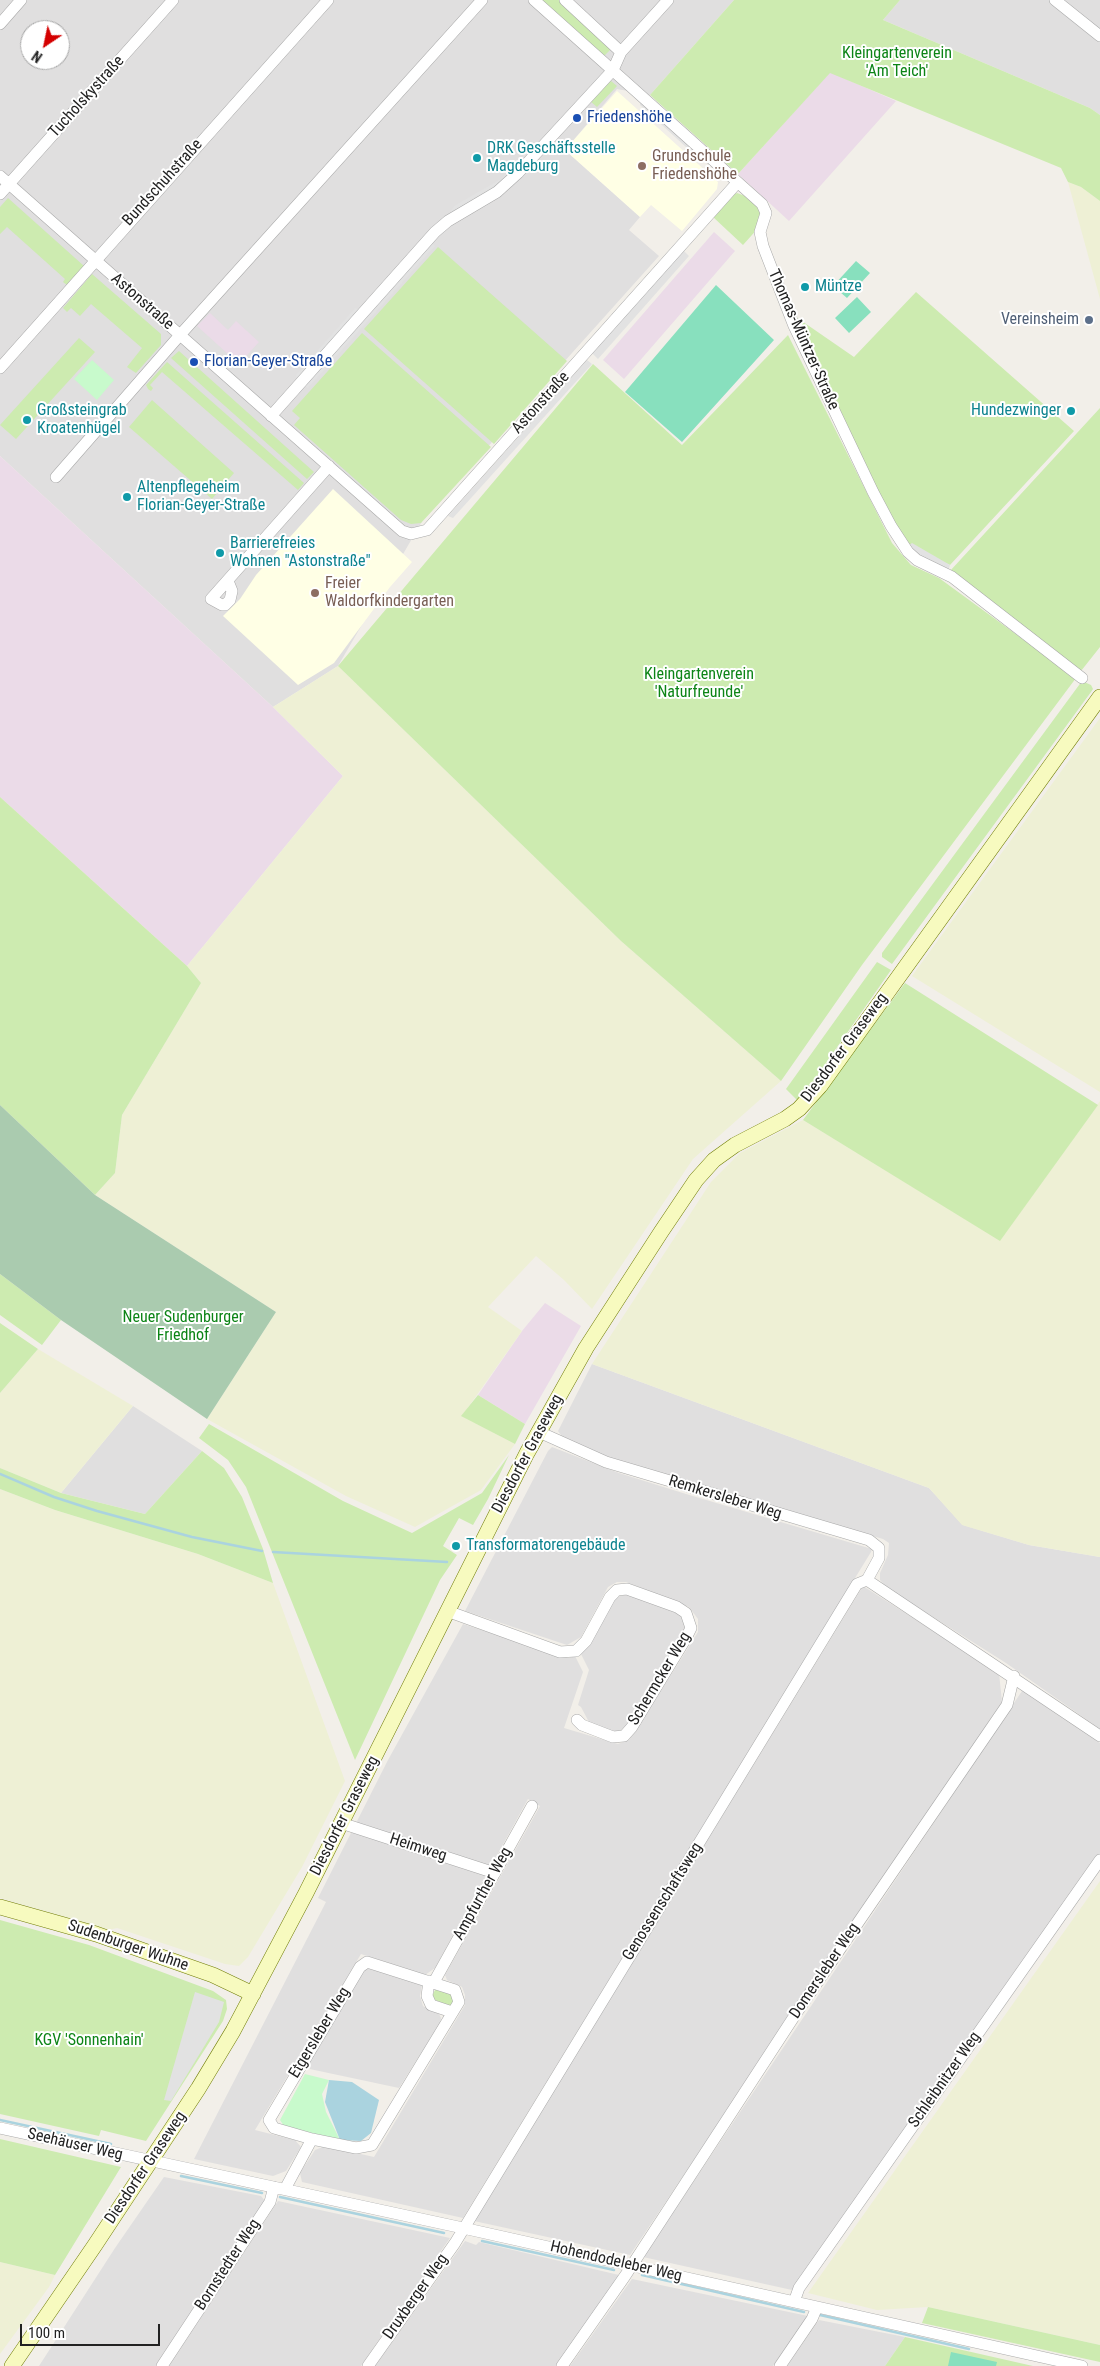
<!DOCTYPE html>
<html>
<head>
<meta charset="utf-8">
<style>
  body { margin:0 }
  #map { position:relative; width:1100px; height:2366px; overflow:hidden; background:#f2efe9; font-family:"Roboto Condensed",sans-serif }
  canvas { display:block }
  .north { position:absolute; left:20px; top:20px; width:50px; height:50px; box-sizing:border-box; background:#fff; border:1px solid #a7a7a7; border-radius:50%; rotate:214deg; font-size:14px; font-weight:700; line-height:20px; text-align:center; color:#222 }
  .north::after { content:''; display:block; margin:auto; width:18px; height:22px; background:#d40000; clip-path:polygon(50% 0,100% 100%,50% 72%,0 100%) }
  .scale { position:absolute; left:20px; top:2324px; width:140px; height:22px; box-sizing:border-box; border:2px solid #222; border-top:0; padding-left:6px; font-size:15px; line-height:18px; white-space:nowrap; color:#222; -webkit-text-stroke:4px #fff; paint-order:stroke }
</style>
</head>
<body>
<div id="map">
<canvas width="1100" height="2366"></canvas>
<div class="north">N</div>
<div class="scale">100 m</div>
</div>
<script>
const ctx = document.querySelector('canvas').getContext('2d');
ctx.lineJoin = 'round';
function fillPath(path, color) {
  ctx.fillStyle = color;
  ctx.fill(path, 'evenodd');
}
function toPath(rows) {
  const path = new Path2D();
  for (const r of rows) {
    path.moveTo(r[0], r[1]);
    for (let i = 2; i < r.length; i += 2) path.lineTo(r[i], r[i + 1]);
  }
  return path;
}
function trace(path, color, width, dash) {
  ctx.strokeStyle = color;
  ctx.lineWidth = width;
  ctx.lineCap = dash ? 'butt' : 'round';
  ctx.setLineDash(dash || []);
  ctx.stroke(path);
}
function drawText(font, color, halo, rows, align = 'center') {
  ctx.font = font + ' "Roboto Condensed",sans-serif';
  ctx.lineWidth = 4;
  ctx.setLineDash([]);
  ctx.textBaseline = 'middle';
  ctx.strokeStyle = halo;
  ctx.fillStyle = color;
  for (const [text, x, y, turn = 0] of rows) {
    ctx.save();
    ctx.translate(x, y);
    ctx.rotate((+turn || 0) * Math.PI / 180);
    ctx.textAlign = isNaN(turn) ? turn : align;
    if (halo) ctx.strokeText(text, 0, 0);
    ctx.fillText(text, 0, 0);
    ctx.restore();
  }
}
fillPath(toPath([
  [0,0,734,0,650,95,617,89,565,150,640,217,629,230,659,256,424,518,338,666,273,707,0,456],
  [30,30,60,30,60,60,30,60],
  [900,0,1100,0,1100,115,1090,108,883,20],
  [592,1364,929,1488,963,1525,1029,1545,1100,1557,1100,1729,1006,1663,887,1588,880,1580,880,1573,888,1555,889,1543,883,1539,612,1459,563,1438,558,1431],
  [133,1406,202,1451,145,1514,61,1493],
  [552,1447,619,1473,686,1494,872,1549,871,1552,463,2218,302,2182,300,2173,315,2150,325,2146,374,2157,465,2005,465,1995,462,1987,447,1980,445,1975,540,1806,528,1799,435,1968,425,1975,361,1954,255,2130,295,2140,301,2147,286,2171,273,2176,194,2159,326,1902,318,1898,388,1760,463,1624,569,1658,575,1656,583,1672,564,1728,618,1744,629,1740,637,1729,698,1632,698,1619,689,1607,626,1582,617,1582,608,1587,581,1637,567,1645,465,1611,548,1451],
  [863,1586,999,1673,1002,1702,630,2255,474,2221],
  [629,1594,679,1614,684,1619,685,1629,630,1722,621,1730,613,1733,590,1724,581,1707,578,1705,589,1670,581,1654,585,1650,611,1603,620,1596],
  [1024,1688,1100,1743,1100,1854,792,2290,643,2257],
  [368,1968,422,1985,420,1996,423,2006,439,2014,441,2018,440,2023,399,2088,305,2068,363,1971],
  [164,2177,261,2196,265,2201,156,2366,39,2366,115,2248],
  [278,2201,450,2238,361,2366,169,2366],
  [465,2241,476,2245,479,2242,619,2275,556,2366,375,2366],
  [632,2279,808,2316,773,2366,570,2366],
  [819,2320,905,2337,885,2366,787,2366]
]), '#e0dfdf');
fillPath(toPath([
  [830,72,896,101,789,221,738,174],
  [714,232,735,251,624,379,603,360],
  [210,313,228,330,236,321,259,342,239,364,197,326],
  [0,456,273,707,343,776,187,966,0,797],
  [545,1303,581,1326,525,1424,478,1395,522,1331]
]), '#ebdbe8');
fillPath(toPath([
  [617,91,718,182,717,189,682,231,651,205,640,217,565,150],
  [333,489,412,562,390,587,334,663,298,685,223,616,240,599,256,575]
]), '#ffffe5');
fillPath(toPath([
  [1068,182,1081,187,1100,201,1100,299],
  [338,666,621,941,781,1081,693,1159,592,1309,564,1280,536,1256,488,1307,522,1331,462,1416,515,1444,481,1490,415,1527,346,1496,207,1419,276,1312,95,1195,115,1173,122,1115,201,983,187,966,343,776,273,707],
  [1100,718,1100,1092,912,976],
  [1100,1101,1100,1557,1029,1545,962,1525,929,1488,592,1364,711,1182,740,1153,803,1120,1000,1240],
  [38,1349,133,1406,61,1493,0,1468,0,1393],
  [0,1489,55,1510,198,1554,273,1583,345,1781,302,1867,248,1957,239,1966,225,1964,117,1928,109,1930,0,1898],
  [1100,1881,1100,2345,928,2307,877,2310,808,2293],
  [0,2262,55,2275,49,2287,0,2354]
]), '#eef0d5');
fillPath(toPath([
  [540,0,560,0,612,48,603,57],
  [734,0,900,0,883,20,1090,108,1100,115,1100,201,1081,187,1068,182,1061,168,830,73,738,174,650,95],
  [611,81,617,86,597,107,590,101],
  [737,193,748,197,762,213,760,226,743,245,713,217,730,197],
  [8,198,84,266,67,285,63,282,65,279,7,227,0,234,0,207],
  [438,247,567,361,494,444,364,329],
  [92,274,161,334,161,345,136,373,127,367,142,348,91,304,80,316,71,308,67,312,63,308],
  [916,292,1074,431,950,565,908,546,878,492,796,317,854,357],
  [362,333,491,447,421,523,411,524,401,520,294,425,300,418,292,411],
  [788,335,892,543,911,565,939,578,1076,678,862,965,781,1081,621,941,338,666,593,364,682,445],
  [79,338,95,352,16,439,0,425],
  [179,351,314,472,307,479,171,358],
  [167,362,304,483,298,490,162,372,150,385,153,388,151,391,148,389,146,385],
  [152,400,234,473,212,499,129,427],
  [1100,408,1100,647,1081,671,950,571],
  [1082,681,1091,685,1093,689,1091,692,892,964,882,957,882,953],
  [0,797,187,966,201,983,122,1115,115,1173,95,1195,0,1105],
  [877,962,891,970,803,1096,797,1100,786,1089],
  [905,983,1098,1105,1000,1241,803,1120],
  [0,1274,61,1320,42,1345,0,1315],
  [0,1323,38,1349,0,1393],
  [478,1395,525,1424,515,1444,461,1416],
  [209,1424,343,1501,412,1533,482,1493,509,1455,488,1499,473,1525,459,1518,443,1546,457,1555,440,1580,355,1760,246,1487,228,1460,199,1438],
  [202,1451,224,1468,242,1497,263,1549,273,1583,198,1554,55,1510,0,1489,0,1468,61,1493,145,1514],
  [0,1920,89,1945,213,1991,226,2000,227,2009,223,2021,146,2141,101,2130,99,2136,0,2114],
  [436,1988,453,1994,455,1997,452,2005,448,2006,431,1998],
  [0,2139,121,2167,55,2275,0,2262],
  [928,2307,1100,2345,1100,2362,922,2323],
  [905,2337,1033,2366,885,2366]
]), '#cdebb0');
fillPath(toPath([
  [0,1105,95,1195,276,1312,207,1419,61,1320,0,1274]
]), '#aacbaf');
fillPath(toPath([
  [92,360,114,380,97,400,74,379],
  [305,2074,329,2080,322,2094,326,2112,340,2140,284,2126,280,2120]
]), '#c8facc');
fillPath(toPath([
  [856,261,870,273,847,298,833,286],
  [716,285,774,340,682,442,625,392],
  [857,297,871,312,849,333,835,318],
  [951,2352,997,2362,996,2366,948,2366]
]), '#88e0be');
fillPath(toPath([
  [641,99,702,156,698,158,640,105],
  [527,151,533,151,510,178,484,195,450,212,454,206,501,179],
  [431,242,435,246,308,388,304,386],
  [683,250,689,256,598,359,592,353],
  [355,308,360,310,297,380,296,375],
  [587,360,592,364,453,518,448,516],
  [912,543,950,565,947,575,930,567,908,546],
  [195,1992,224,2002,219,2022,171,2101,164,2100]
]), '#e2e2e2');
fillPath(toPath([
  [329,2080,352,2082,379,2100,371,2133,361,2141,340,2140,325,2102]
]), '#aad3df');
trace(toPath([
  [0,1474,54,1497,97,1511,192,1537,262,1551],
  [273,1552,447,1562],
  [0,2120,111,2144],
  [181,2176,262,2193],
  [280,2197,444,2233],
  [482,2241,614,2270],
  [642,2275,804,2312],
  [820,2315,969,2349]
]), '#aad3df', 2.5);
const minor = toPath([
  [534,0,762,204,766,213,760,232,763,246,794,326,873,492,891,526,908,552,917,560,952,577,1082,678],
  [565,0,621,52],
  [1055,0,1100,36],
  [0,24,21,0],
  [0,176,402,531,411,534,427,530,737,183],
  [0,194,173,0],
  [0,368,328,0],
  [271,416,435,232,448,221,497,192,518,173,613,70,621,52,668,0],
  [56,477,180,335,482,0],
  [228,581,232,591,230,600,225,605,222,605,211,599,329,466],
  [539,1432,606,1462,869,1540,879,1548,879,1558,867,1580],
  [867,1580,1100,1736],
  [447,1611,560,1652,576,1651,586,1641,610,1597,617,1590,627,1589,677,1607,686,1613,691,1628,685,1640,632,1727,624,1736,613,1737,582,1725,577,1720],
  [341,1823,495,1873],
  [429,1981,427,1996,431,2005,452,2012],
  [434,1982,532,1806],
  [0,2128,463,2228,1082,2366],
  [285,2189,312,2139,274,2128,269,2120,360,1967,367,1962,455,1990,459,2002,372,2145,356,2148,312,2139],
  [794,2302,799,2288,1100,1860],
  [162,2366,270,2202,274,2187],
  [368,2366,455,2243,857,1584,867,1580],
  [562,2366,625,2276,799,2009,1007,1705,1014,1676],
  [780,2366,812,2319,817,2307]
]);
const secondary = toPath([
  [0,1907,96,1934,213,1975,253,1994],
  [12,2366,95,2245,198,2089,233,2031,306,1893,527,1453,586,1348,661,1232,696,1180,714,1160,735,1145,785,1119,799,1109,820,1086,1100,697]
]);
trace(minor, '#a9a9a9', 12);
trace(secondary, '#707d05', 16);
trace(minor, '#fff', 11);
trace(secondary, '#f7fabf', 15);
for (const [x, y, r, color] of [
  [577,118,5,"#1a4fb4"],
  [477,158,5,"#0f9aa8"],
  [642,166,5,"#8d6e63"],
  [805,287,5,"#0f9aa8"],
  [1089,320,5,"#5c6f8a"],
  [194,362,5,"#1a4fb4"],
  [1071,411,5,"#0f9aa8"],
  [27,420,5,"#0f9aa8"],
  [127,497,5,"#0f9aa8"],
  [220,553,5,"#0f9aa8"],
  [315,593,5,"#8d6e63"],
  [456,1546,5,"#0f9aa8"]
]) {
  const dot = new Path2D();
  dot.arc(x, y, r, 0, 2 * Math.PI);
  ctx.fillStyle = color;
  ctx.fill(dot);
  trace(dot, '#fff', 2);
}
drawText('16px', '#0c8416', '#fff', [
  ["Kleingartenverein",897,54],
  ["'Am Teich'",897,72],
  ["Kleingartenverein",699,675],
  ["'Naturfreunde'",699,693],
  ["Neuer Sudenburger",183,1318],
  ["Friedhof",183,1336],
  ["KGV 'Sonnenhain'",89,2041]
]);
drawText('16px', '#222', '#fff', [
  ["Tucholskystraße",87,97,-48],
  ["Bundschuhstraße",163,183,-48],
  ["Astonstraße",142,302,41],
  ["Thomas-Müntzer-Straße",803,340,66],
  ["Astonstraße",541,403,-48],
  ["Diesdorfer Graseweg",845,1048,-53],
  ["Diesdorfer Graseweg",528,1454,-62],
  ["Remkersleber Weg",725,1498,17],
  ["Schermcker Weg",660,1679,-59],
  ["Diesdorfer Graseweg",345,1816,-63],
  ["Heimweg",418,1848,18],
  ["Ampfurther Weg",483,1894,-61],
  ["Genossenschaftsweg",663,1902,-58],
  ["Sudenburger Wuhne",128,1946,19],
  ["Domersleber Weg",825,1971,-56],
  ["Etgersleber Weg",320,2033,-59],
  ["Schleibnitzer Weg",945,2080,-55],
  ["Seehäuser Weg",75,2145,13],
  ["Diesdorfer Graseweg",146,2168,-56],
  ["Hohendodeleber Weg",616,2262,13],
  ["Bornstedter Weg",228,2265,-57],
  ["Druxberger Weg",416,2297,-55]
]);
drawText('16px', '#164399', '#fff', [
  ["Friedenshöhe",587,118],
  ["Florian-Geyer-Straße",204,362]
], 'left');
drawText('16px', '#0d838f', '#fff', [
  ["DRK Geschäftsstelle",487,149],
  ["Magdeburg",487,167],
  ["Müntze",815,287],
  ["Großsteingrab",37,411],
  ["Kroatenhügel",37,429],
  ["Hundezwinger",1061,411,"right"],
  ["Altenpflegeheim",137,488],
  ["Florian-Geyer-Straße",137,506],
  ["Barrierefreies",230,544],
  ["Wohnen \"Astonstraße\"",230,562],
  ["Transformatorengebäude",466,1546]
], 'left');
drawText('16px', '#785e54', '#fff', [
  ["Grundschule",652,157],
  ["Friedenshöhe",652,175],
  ["Freier",325,584],
  ["Waldorfkindergarten",325,602]
], 'left');
drawText('16px', '#4e5e75', '#fff', [
  ["Vereinsheim",1079,320]
], 'right');
</script>
</body>
</html>
